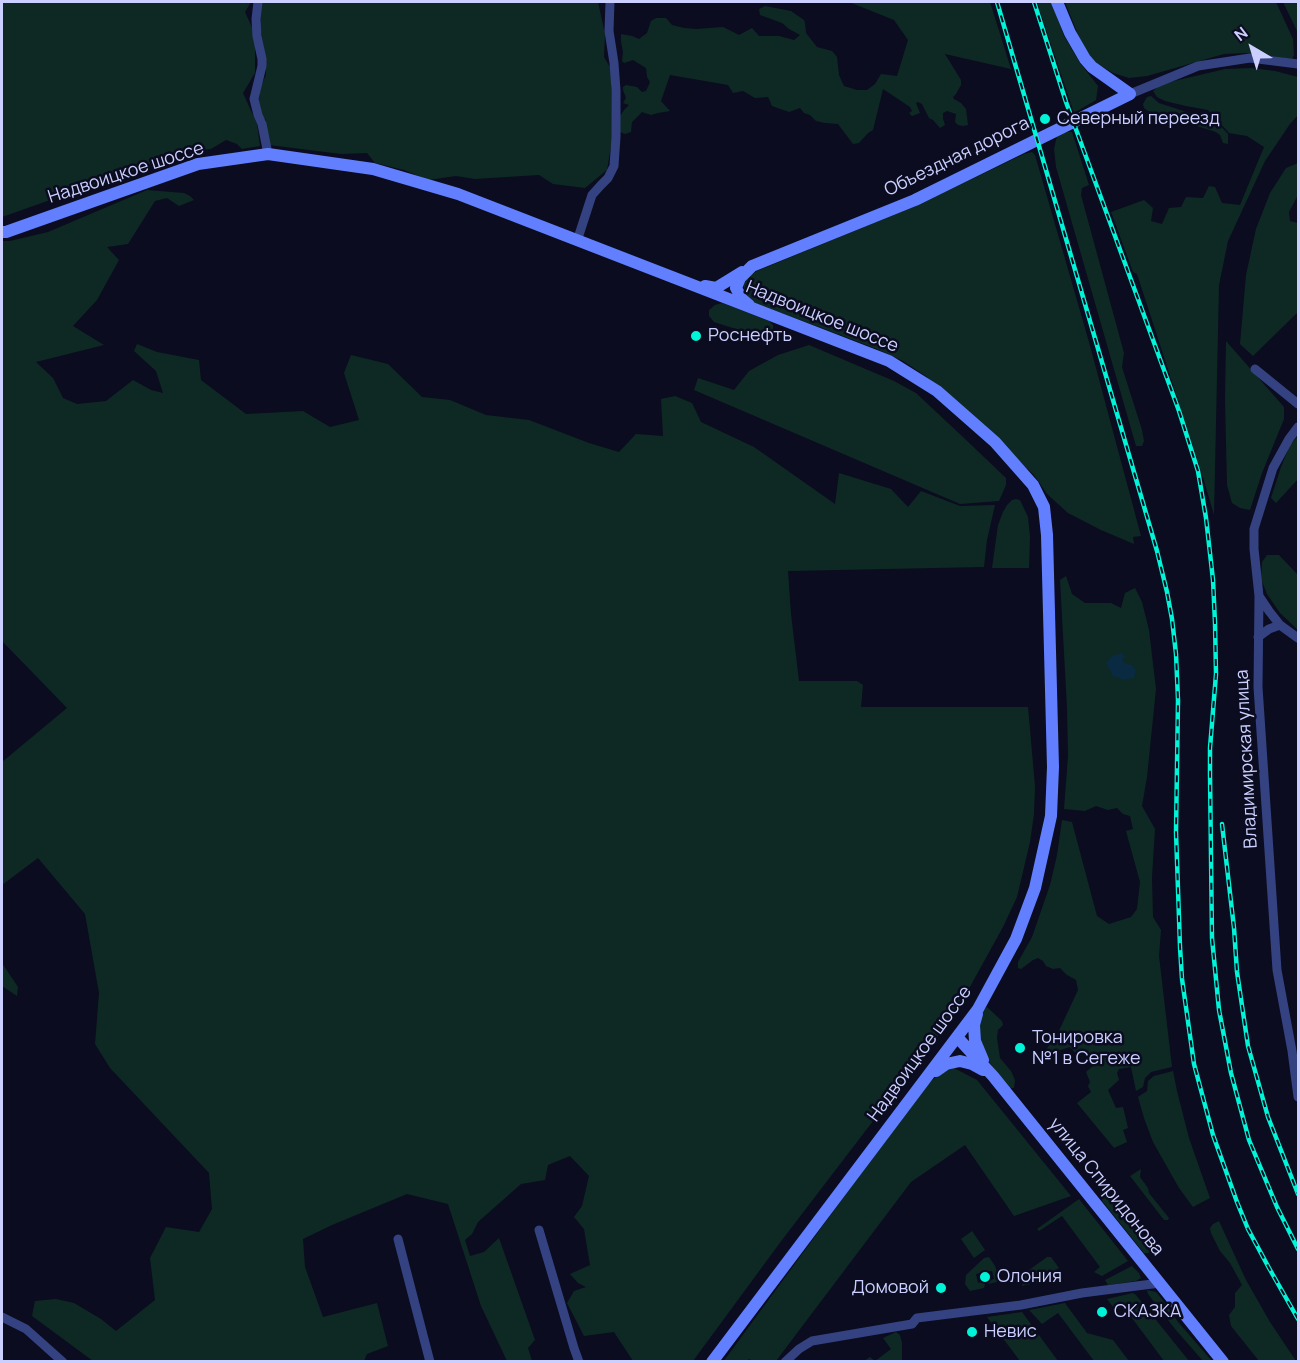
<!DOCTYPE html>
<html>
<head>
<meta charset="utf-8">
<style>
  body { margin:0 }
  #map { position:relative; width:1300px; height:1363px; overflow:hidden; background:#0b0c1f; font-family:Manrope,sans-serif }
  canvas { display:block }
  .frame { position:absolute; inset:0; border:3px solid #cacfff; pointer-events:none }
  .north { position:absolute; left:1222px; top:18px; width:60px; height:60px; -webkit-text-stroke:4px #0b0c1f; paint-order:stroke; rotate:322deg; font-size:16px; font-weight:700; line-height:24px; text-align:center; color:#cacfff }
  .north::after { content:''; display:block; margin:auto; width:21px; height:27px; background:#cacfff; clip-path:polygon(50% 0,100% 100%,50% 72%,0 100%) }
</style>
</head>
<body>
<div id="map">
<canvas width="1300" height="1363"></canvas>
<div class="frame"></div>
<div class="north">N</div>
</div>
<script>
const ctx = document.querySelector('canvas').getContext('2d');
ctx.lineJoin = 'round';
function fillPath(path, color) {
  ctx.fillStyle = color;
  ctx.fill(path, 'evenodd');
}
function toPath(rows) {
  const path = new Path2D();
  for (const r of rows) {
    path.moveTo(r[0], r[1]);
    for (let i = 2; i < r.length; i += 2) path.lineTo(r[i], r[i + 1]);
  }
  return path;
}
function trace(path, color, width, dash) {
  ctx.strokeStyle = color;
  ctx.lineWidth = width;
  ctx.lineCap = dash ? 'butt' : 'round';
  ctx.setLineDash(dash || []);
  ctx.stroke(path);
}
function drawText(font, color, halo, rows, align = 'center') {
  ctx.font = font + ' Manrope,sans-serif';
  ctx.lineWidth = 5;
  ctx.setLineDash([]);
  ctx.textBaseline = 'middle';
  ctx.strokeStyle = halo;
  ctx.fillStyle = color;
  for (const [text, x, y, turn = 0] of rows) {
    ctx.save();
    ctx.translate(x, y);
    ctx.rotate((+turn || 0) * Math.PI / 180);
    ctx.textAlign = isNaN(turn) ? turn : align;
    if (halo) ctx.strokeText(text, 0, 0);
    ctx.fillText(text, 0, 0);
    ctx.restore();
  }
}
fillPath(toPath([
  [2,2,251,2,245,12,255,34,255,73,243,93,257,124,260,146,242,149,237,144,226,140,211,149,176,153,147,166,2,217],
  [261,2,598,2,605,34,604,57,611,69,612,140,607,170,585,188,553,184,539,175,475,179,456,176,428,180,404,170,375,163,367,153,341,154,269,145,265,132,266,120,260,115,258,106,261,86,266,75,266,60,260,25],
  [849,2,990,2,1011,69,945,54,961,80,961,85,956,94,953,97,954,99,961,103,966,109,968,125,963,126,958,125,955,122,956,114,947,111,943,113,943,119,945,125,940,128,933,120,929,118,922,104,918,102,916,103,920,113,912,116,909,113,912,111,910,107,883,89,873,130,868,133,859,143,853,144,838,124,825,123,816,121,810,115,804,113,800,108,789,112,772,106,768,97,755,98,743,91,733,93,728,85,670,75,661,101,670,111,658,113,651,115,642,112,632,122,631,132,625,134,620,132,620,116,624,110,629,105,623,103,626,98,623,90,623,87,626,85,637,87,642,92,646,91,650,82,647,77,646,68,633,60,624,63,622,61,623,52,621,42,621,34,632,36,639,39,647,33,651,21,656,18,666,18,672,25,684,28,696,29,723,27,739,35,752,28,759,36,779,36,794,40,800,35,789,29,782,23,760,15,759,9,765,6,791,11,804,20,805,23,806,33,817,47,832,51,837,57,839,75,844,86,857,90,867,90,875,84,881,74,897,76,908,40,894,20],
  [1037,2,1052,2,1064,36,1080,63,1098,86,1096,100,1074,113],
  [1065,2,1276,2,1293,39,1294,55,1292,59,1248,53,1224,54,1147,76,1129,78,1113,73,1098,64,1089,55,1083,47],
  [1283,2,1298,2,1297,9,1298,11,1298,33],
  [1251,68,1275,71,1298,77,1298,115,1290,124,1265,161,1228,241,1219,285,1214,515,1203,477,1137,274,1133,272,1111,212,1144,200,1153,208,1151,221,1162,224,1169,208,1181,207,1186,197,1203,198,1209,186,1215,187,1222,203,1240,205,1264,147,1247,136,1229,133,1208,110,1186,106,1165,101,1157,97,1153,91,1159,86,1170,82,1225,69],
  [1151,96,1159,103,1217,122,1228,134,1228,144,1223,143,1220,135,1216,132,1148,111,1144,108,1143,104,1147,97],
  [1067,132,1072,132,1089,185,1082,188,1081,195,1124,353,1122,367,1142,430,1144,441,1142,446,1136,446,1056,167,1054,149,1056,140,1058,134],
  [1032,152,1035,155,1089,342,1141,536,1133,537,1134,544,1101,530,1068,513,1047,494,1034,475,949,396,937,387,927,377,903,361,877,349,753,302,747,295,744,289,744,284,748,277,757,271,918,205,1024,154],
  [1298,162,1298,195,1289,212,1290,221,1298,223,1298,312,1253,356,1240,344,1246,275,1256,229,1270,193,1286,168,1296,164],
  [147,190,184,193,190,196,194,200,179,206,167,198,155,201,128,244,107,247,119,260,97,300,73,326,104,345,36,362,53,378,63,398,77,404,106,401,133,380,151,390,163,393,156,371,134,351,137,344,157,352,199,360,201,380,246,414,303,411,330,427,359,420,344,373,351,355,388,364,422,397,450,400,486,415,529,420,589,443,619,452,636,434,663,436,661,399,675,396,692,403,701,422,754,447,835,504,839,473,891,489,908,507,921,491,960,506,995,505,987,540,984,567,788,571,791,614,799,681,857,681,863,685,861,707,1028,707,1035,786,1034,814,1030,842,1017,897,1003,927,961,1003,948,1023,782,1240,693,1361,633,1361,614,1332,584,1336,567,1303,574,1291,586,1287,578,1283,570,1274,590,1265,584,1229,574,1217,582,1206,589,1176,570,1156,548,1165,545,1180,521,1184,478,1222,472,1234,465,1240,470,1256,484,1252,499,1238,535,1340,528,1348,532,1361,507,1361,481,1306,448,1204,407,1194,332,1225,303,1239,305,1267,323,1317,377,1303,388,1346,367,1354,364,1361,93,1361,32,1316,35,1301,56,1299,74,1303,101,1319,116,1331,155,1300,150,1258,166,1227,199,1232,212,1209,209,1173,110,1068,95,1044,99,993,85,914,38,858,2,885,2,762,67,708,2,641,2,241,10,241,48,232],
  [722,303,769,321,773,325,773,330,769,334,761,337,714,322,709,316,709,310,715,305],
  [1226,341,1284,407,1284,419,1262,473,1250,510,1240,508,1232,503,1227,485,1225,399],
  [809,345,894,381,916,393,964,438,1006,478,1006,485,999,501,960,504,694,390,698,378,734,390,749,371,778,355],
  [1298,436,1298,479,1276,503,1271,498,1281,467,1290,445],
  [1016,499,1020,500,1028,517,1030,537,1029,568,992,568,998,525,1003,512,1007,505,1012,500],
  [1267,555,1279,555,1298,575,1298,630,1280,613,1267,594,1261,579,1262,562],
  [1066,576,1072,594,1085,603,1111,603,1121,608,1125,593,1135,588,1142,602,1149,630,1156,689,1147,777,1142,806,1155,829,1152,877,1153,917,1161,930,1159,956,1172,1067,1151,1072,1145,1078,1143,1087,1136,1091,1131,1067,1119,1069,1117,1073,1119,1080,1108,1090,1116,1108,1123,1107,1128,1128,1123,1130,1127,1142,1114,1148,1077,1103,1091,1092,1088,1086,1090,1082,1086,1072,1094,1065,1086,1054,1078,1056,1070,1047,1048,1054,1045,1051,1057,1035,1078,990,1076,980,1067,975,1060,968,1053,969,1046,966,1043,961,1038,958,1033,960,1021,969,1018,968,1018,962,1032,937,1050,885,1057,855,1062,820,1072,822,1097,916,1109,924,1131,917,1137,909,1140,882,1126,831,1133,829,1130,816,1123,814,1117,808,1108,810,1096,806,1085,811,1064,809,1068,756,1067,708,1060,580],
  [2,963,18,987,17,996,2,986],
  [987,1007,1002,1021,1003,1025,998,1030,997,1038,1000,1058,1011,1071,1015,1080,1014,1088,1009,1088,986,1058,977,1031,983,1010],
  [952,1067,977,1080,1071,1196,1014,1216,965,1145,911,1182,776,1361,753,1361,749,1359,747,1361,723,1362,923,1089,941,1072],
  [1173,1071,1177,1091,1189,1138,1210,1198,1193,1207,1179,1188,1153,1142,1144,1118,1138,1097,1147,1091,1148,1081,1154,1076],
  [1141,1169,1140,1177,1148,1188,1149,1193,1169,1218,1168,1220,1164,1220,1130,1176],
  [1102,1186,1152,1250,1149,1253,1144,1253,1103,1202,1100,1195],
  [1079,1199,1128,1261,1102,1276,1094,1272,1100,1267,1062,1216,1039,1231,1037,1229],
  [1219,1221,1246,1280,1270,1322,1296,1361,1259,1361,1231,1326,1229,1315,1235,1307,1235,1293,1242,1285,1230,1263,1220,1251,1211,1233,1210,1228,1213,1224],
  [972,1231,985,1250,974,1258,961,1239],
  [989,1257,995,1266,999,1277,997,1282,988,1284,987,1281,994,1279,992,1271,976,1274,978,1283,985,1281,985,1284,984,1288,970,1291,965,1284,966,1275,984,1258],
  [1047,1257,1051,1257,1059,1268,1039,1282,1022,1286,1025,1273],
  [1132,1266,1139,1273,1141,1278,1136,1281,1108,1285,1105,1280],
  [1147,1290,1156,1292,1162,1299,1178,1322,1212,1361,1203,1361,1175,1329,1148,1294],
  [1133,1293,1136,1295,1189,1361,1164,1361,1123,1306,1116,1311,1107,1299],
  [1065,1303,1087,1333,1113,1340,1129,1361,1094,1361,1058,1313,1042,1324,1029,1310],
  [1022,1312,1058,1361,1020,1361,987,1317],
  [896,1332,900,1335,902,1343,902,1361,864,1361,870,1357,875,1361,891,1349,883,1338]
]), '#0e2923');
fillPath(toPath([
  [1122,653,1125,657,1122,660,1126,664,1132,665,1136,670,1134,678,1124,680,1113,676,1106,663,1112,656]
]), '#092a41');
trace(toPath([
  [258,2,256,19,257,36,262,59,262,66,254,99,258,115,262,124,268,154],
  [1130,94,1198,66,1250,58,1298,64],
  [577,241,592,195,601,185,608,178,614,166,616,137,616,90,614,63,609,31,610,2],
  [1255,369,1298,404],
  [1298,427,1289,439,1273,468,1254,529,1254,549,1259,596,1258,687,1277,970,1292,1051,1298,1097],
  [1259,596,1269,611,1280,625,1298,638],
  [1258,637,1269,629,1280,625],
  [539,1230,574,1348,579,1362],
  [398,1239,430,1362],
  [2,1317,26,1329,63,1362],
  [785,1362,799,1349,812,1341,912,1324,917,1318,1021,1305,1082,1293,1160,1283]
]), '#344281', 9);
trace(toPath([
  [2,232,6,232,198,164,268,154,373,169,458,194,889,361,937,391,995,442,1033,485,1044,507,1047,535,1053,767,1051,816,1035,888,1016,939,978,1009,712,1362],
  [705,286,716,288,742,272],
  [749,305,742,299,736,288,740,278,752,266,915,200,1130,94,1092,67,1085,59,1070,33,1057,2],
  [977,1014,974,1025,975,1041,983,1060],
  [957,1037,993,1076,1223,1362],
  [936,1071,946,1064,960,1061,972,1064,983,1070]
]), '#617fff', 12);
const rail = toPath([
  [997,2,1157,551,1167,592,1172,619,1176,654,1178,700,1176,832,1180,947,1182,979,1194,1064,1213,1135,1237,1202,1248,1229,1269,1268,1298,1319],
  [1034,2,1066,102,1179,411,1198,471,1206,518,1213,580,1215,623,1216,674,1210,748,1210,774,1212,938,1219,1010,1231,1073,1249,1140,1277,1207,1298,1249],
  [1222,824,1234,928,1237,972,1248,1046,1268,1117,1298,1194]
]);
trace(rail, '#00f5d8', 4.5);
trace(rail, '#0b0c1f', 2, [7]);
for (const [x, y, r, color] of [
  [1045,119,6,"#00f5d8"],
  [696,336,6,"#00f5d8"],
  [1020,1048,6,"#00f5d8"],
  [985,1277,6,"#00f5d8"],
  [941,1288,6,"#00f5d8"],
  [1102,1312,6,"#00f5d8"],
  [972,1332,6,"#00f5d8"]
]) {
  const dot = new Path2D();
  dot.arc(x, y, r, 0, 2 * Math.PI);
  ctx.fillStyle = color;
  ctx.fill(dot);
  trace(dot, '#0b0c1f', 2);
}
drawText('18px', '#cacfff', '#0b0c1f', [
  ["Северный переезд",1057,119],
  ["Роснефть",708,336],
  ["Тонировка",1032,1038],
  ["№1 в Сегеже",1032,1059],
  ["Олония",997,1277],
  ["Домовой",929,1288,"right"],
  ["СКАЗКА",1114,1312],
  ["Невис",984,1332]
], 'left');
drawText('18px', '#cacfff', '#0b0c1f', [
  ["Объездная дорога",957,157,-26],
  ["Надвоицкое шоссе",126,173,-18],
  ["Надвоицкое шоссе",822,317,22],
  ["Владимирская улица",1247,759,-93],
  ["Надвоицкое шоссе",920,1054,-54],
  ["улица Спиридонова",1106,1187,51]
]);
</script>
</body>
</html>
